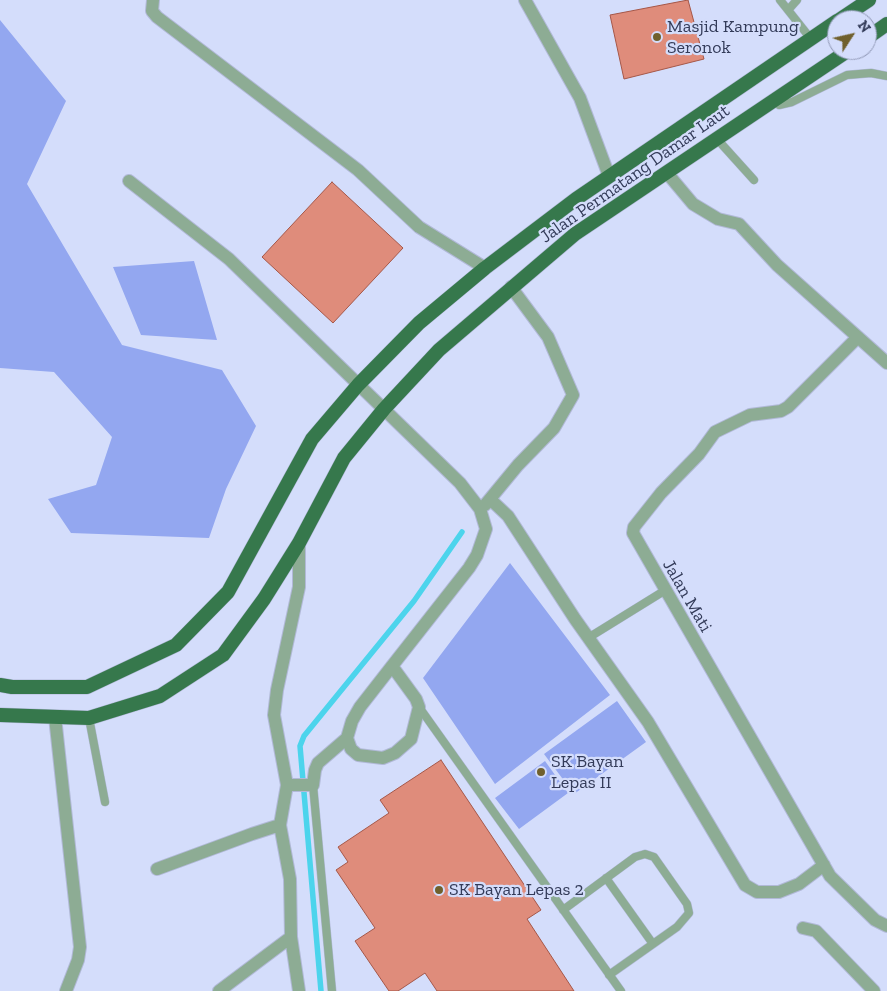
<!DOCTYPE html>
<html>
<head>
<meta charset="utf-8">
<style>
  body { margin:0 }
  #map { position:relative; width:887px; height:991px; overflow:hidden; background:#d4ddfb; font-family:"Zilla Slab",serif }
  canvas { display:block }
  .north { position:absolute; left:827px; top:10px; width:50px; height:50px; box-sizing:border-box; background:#d4ddfb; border:1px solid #949cba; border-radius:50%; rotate:55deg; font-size:14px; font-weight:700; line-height:20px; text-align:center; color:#333b59 }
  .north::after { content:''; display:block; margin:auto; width:18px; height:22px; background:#70602d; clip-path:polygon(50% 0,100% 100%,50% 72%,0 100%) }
</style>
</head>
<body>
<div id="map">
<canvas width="887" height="991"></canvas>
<div class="north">N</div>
</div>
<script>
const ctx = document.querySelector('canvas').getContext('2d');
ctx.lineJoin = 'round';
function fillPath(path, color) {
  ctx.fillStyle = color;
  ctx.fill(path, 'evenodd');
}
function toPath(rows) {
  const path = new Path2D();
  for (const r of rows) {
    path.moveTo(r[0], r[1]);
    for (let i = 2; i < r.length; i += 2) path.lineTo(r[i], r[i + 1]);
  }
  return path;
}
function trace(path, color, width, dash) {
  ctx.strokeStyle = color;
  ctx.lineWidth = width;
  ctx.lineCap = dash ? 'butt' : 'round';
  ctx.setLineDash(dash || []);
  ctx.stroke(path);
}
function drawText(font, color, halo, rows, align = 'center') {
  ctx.font = font + ' "Zilla Slab",serif';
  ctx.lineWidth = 4.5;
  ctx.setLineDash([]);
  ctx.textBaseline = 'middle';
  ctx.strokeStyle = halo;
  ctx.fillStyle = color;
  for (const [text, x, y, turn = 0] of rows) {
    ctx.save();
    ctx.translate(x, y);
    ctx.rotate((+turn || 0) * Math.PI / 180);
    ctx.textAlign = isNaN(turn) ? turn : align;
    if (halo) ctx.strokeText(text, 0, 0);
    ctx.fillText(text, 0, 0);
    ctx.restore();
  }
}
fillPath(toPath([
  [0,20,66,101,27,184,122,345,222,370,256,426,226,489,209,538,71,533,48,499,96,485,112,437,54,372,0,368],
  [194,261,217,340,141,335,113,267],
  [510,563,610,695,495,784,423,678],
  [617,701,646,742,574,794,544,754],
  [545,761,568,793,519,829,495,798]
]), '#93a7f0');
trace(toPath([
  [321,991,300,746,304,736,414,601,462,532]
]), '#4cd4ec', 5.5);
const building = toPath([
  [688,0,704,59,624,79,610,15,688,0],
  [332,182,403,248,333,323,262,257,332,182],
  [441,760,541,910,527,919,574,991,437,991,425,973,398,991,389,991,355,941,375,928,336,870,348,862,338,847,389,813,380,800,441,760]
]);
fillPath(building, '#df8c7b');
trace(building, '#a55748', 1);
const service = toPath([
  [780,0,811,39],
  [788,10,797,0],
  [774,100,779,105,792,102,847,75,871,73,887,76],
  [717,139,754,180],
  [588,638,664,591],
  [419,707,621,991],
  [89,718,105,802],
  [313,785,332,991],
  [606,878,653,944],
  [563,910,635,857,645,854,654,857,687,904,689,913,677,927,609,975]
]);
const minor = toPath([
  [153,0,152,11,157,17,358,170,419,227,485,268],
  [525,0,580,98,609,176],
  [667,173,693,204,718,219,739,224,777,265,887,363],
  [129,181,229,259,460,483,480,509,486,529,477,555,469,568,392,666,360,707,352,721,347,738,351,749,358,755,383,758,395,753,411,739,419,707,416,699,392,666],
  [858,337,788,407,781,411,750,415,715,432,699,454,661,493,634,527,633,533,830,876,875,920,887,926],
  [491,500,508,516,575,619,648,722,745,885,757,892,779,892,799,884,824,865],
  [485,505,518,465,554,428,573,395,548,337,511,287],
  [299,543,299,587,277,690,274,715,287,785,280,825,290,879,291,937,299,991],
  [55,717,80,947,78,960,66,991],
  [287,785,313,785,315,770,318,763,347,738],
  [157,869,252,834,280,825],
  [803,928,816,931,874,991],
  [219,991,291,937]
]);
const trunk = toPath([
  [839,20,869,0],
  [867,38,887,24],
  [0,685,12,687,87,687,176,645,228,592,312,439,358,385,419,323,485,268,576,199,837,21],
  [0,715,89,718,160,696,223,655,264,599,299,543,344,458,384,409,439,350,575,234,849,50]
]);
trace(service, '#b1b9d7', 9);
trace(minor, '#b1b9d7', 14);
trace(trunk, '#b1b9d7', 15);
trace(service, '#8dac94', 8);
trace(minor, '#8dac94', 12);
trace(trunk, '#36784c', 14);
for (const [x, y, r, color] of [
  [657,37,5,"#70602d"],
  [541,772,5,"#70602d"],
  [439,890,5,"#70602d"]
]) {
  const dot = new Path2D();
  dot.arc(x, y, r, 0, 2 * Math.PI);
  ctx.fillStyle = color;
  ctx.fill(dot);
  trace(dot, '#d4ddfb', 2);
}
drawText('18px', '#333b59', '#d4ddfb', [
  ["Masjid Kampung",667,27],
  ["Seronok",667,48],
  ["SK Bayan",551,762],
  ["Lepas II",551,783],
  ["SK Bayan Lepas 2",449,890]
], 'left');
drawText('18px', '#333b59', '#d4ddfb', [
  ["Jalan Permatang Damar Laut",635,174,-35],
  ["Jalan Mati",687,596,60]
]);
</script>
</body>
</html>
